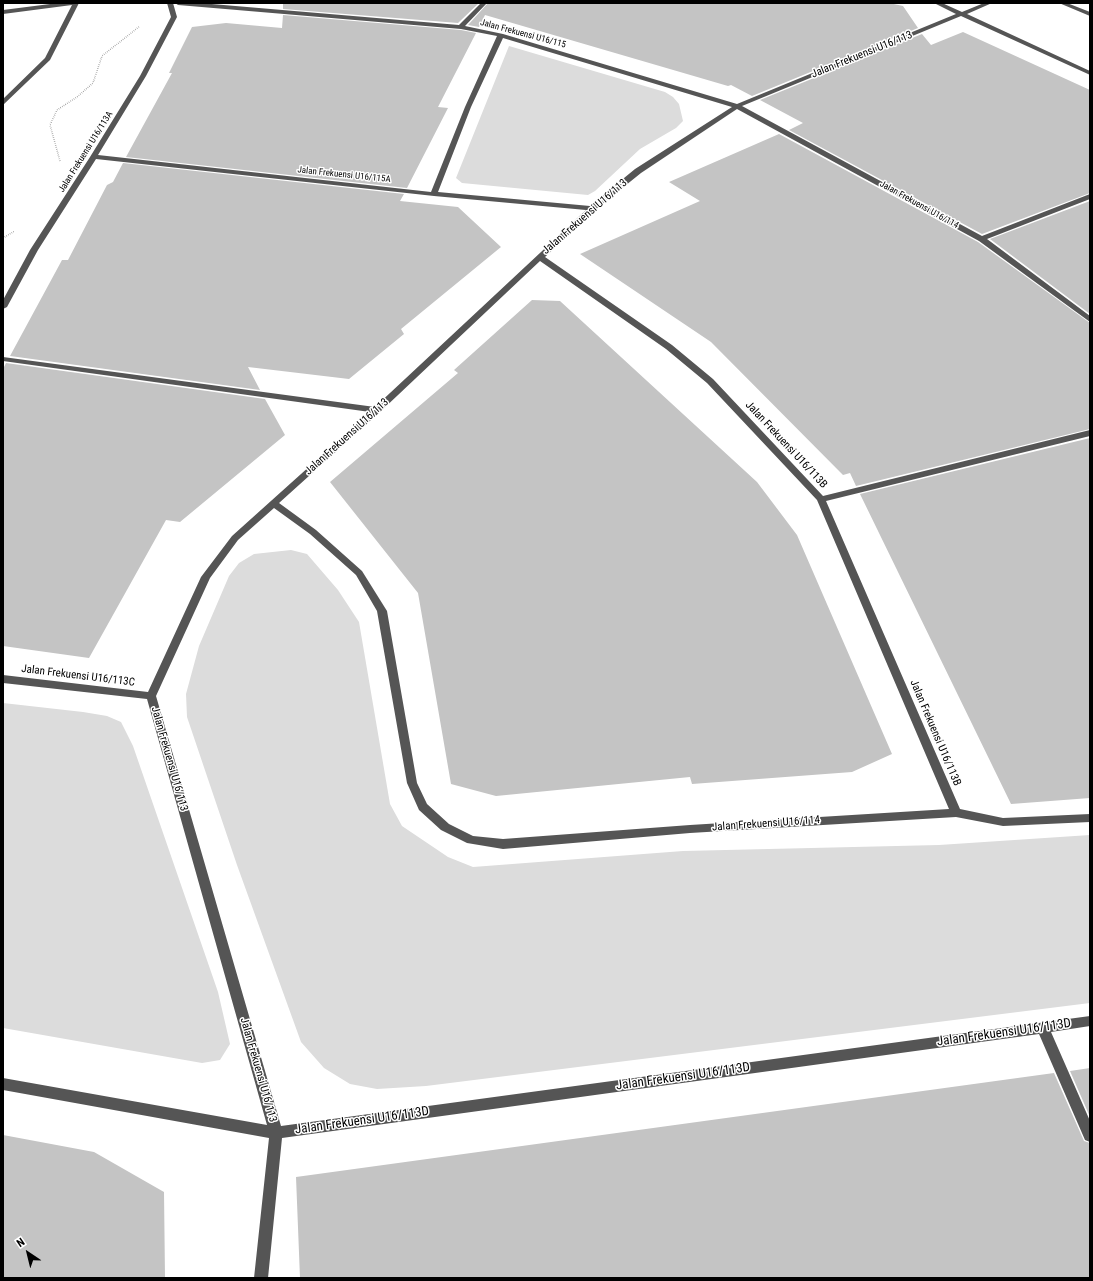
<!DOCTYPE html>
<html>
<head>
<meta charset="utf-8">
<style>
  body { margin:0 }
  #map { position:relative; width:1093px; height:1281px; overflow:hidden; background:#fff; font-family:"Roboto Condensed",sans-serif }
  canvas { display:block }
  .frame { position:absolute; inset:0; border:4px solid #000; pointer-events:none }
  .north { position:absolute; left:8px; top:1233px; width:40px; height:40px; -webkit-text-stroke:3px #fff; paint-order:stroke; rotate:325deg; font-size:11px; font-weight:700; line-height:16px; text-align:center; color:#000 }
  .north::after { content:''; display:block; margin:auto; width:14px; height:18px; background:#000; clip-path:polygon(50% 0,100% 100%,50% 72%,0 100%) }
</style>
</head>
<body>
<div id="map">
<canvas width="1093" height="1281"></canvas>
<div class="frame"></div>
<div class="north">N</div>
</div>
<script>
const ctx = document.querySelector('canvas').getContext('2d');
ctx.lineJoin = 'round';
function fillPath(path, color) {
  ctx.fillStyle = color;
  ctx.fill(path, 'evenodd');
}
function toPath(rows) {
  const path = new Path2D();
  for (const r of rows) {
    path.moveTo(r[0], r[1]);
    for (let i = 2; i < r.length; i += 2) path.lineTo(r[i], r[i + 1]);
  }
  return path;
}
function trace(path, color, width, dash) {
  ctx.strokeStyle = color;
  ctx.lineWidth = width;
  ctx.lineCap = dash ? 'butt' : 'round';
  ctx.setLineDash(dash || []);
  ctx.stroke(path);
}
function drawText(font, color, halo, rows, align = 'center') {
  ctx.font = font + ' "Roboto Condensed",sans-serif';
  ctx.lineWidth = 3;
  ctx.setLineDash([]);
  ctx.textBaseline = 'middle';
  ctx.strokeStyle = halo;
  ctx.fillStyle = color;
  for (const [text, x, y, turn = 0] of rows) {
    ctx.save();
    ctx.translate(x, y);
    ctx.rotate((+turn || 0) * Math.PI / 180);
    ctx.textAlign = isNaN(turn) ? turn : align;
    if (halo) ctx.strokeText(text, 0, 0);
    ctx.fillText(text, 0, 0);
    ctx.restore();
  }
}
fillPath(toPath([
  [509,46,665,92,673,97,679,104,683,121,676,128,640,149,595,191,588,195,462,183,456,178],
  [291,550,307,554,338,590,359,622,390,804,402,826,448,857,473,867,683,851,939,845,1090,835,1090,1003,426,1086,377,1089,350,1084,324,1068,301,1042,237,865,187,717,186,694,199,646,229,576,239,563,254,554],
  [3,703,83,712,107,716,121,722,133,746,218,992,230,1044,220,1060,202,1063,3,1028]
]), '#dcdcdc');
fillPath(toPath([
  [283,3,479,3,458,23,283,9],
  [488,3,889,3,903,6,918,28,752,96,731,85,728,86,485,15,479,27,468,25],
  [283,15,461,30,476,33,438,107,448,108,407,188,126,157,172,73,169,73,192,27,226,23,282,28],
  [963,32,1090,90,1090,193,982,234,789,130,803,123,760,100,922,34,931,45],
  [779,134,978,242,1090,323,1090,429,856,486,850,473,843,475,711,342,580,254,700,201,669,182],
  [123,163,404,194,400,201,458,207,501,247,401,329,404,334,349,379,248,367,260,390,10,356,62,260,68,260,107,185,113,182],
  [1090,201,1090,314,990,239],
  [532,300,560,301,757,482,797,535,892,754,852,772,692,784,690,777,496,796,451,784,418,593,330,482,458,373,454,370],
  [6,363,265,399,285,435,180,522,166,520,89,658,3,646,3,369],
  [1090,438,1090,798,1011,804,860,494],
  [1090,1068,1090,1117,1070,1071],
  [1054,1073,1084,1141,1090,1143,1090,1278,300,1278,296,1177],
  [3,1135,94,1152,164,1192,165,1278,3,1278]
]), '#c4c4c4');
trace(toPath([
  [60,161,50,125,57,110,77,97,93,83,102,56,140,26],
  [3,238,15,231]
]), '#777', 1.5, [0.5, 1.5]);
fillPath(toPath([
  [58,3,79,3,50,60,3,105,3,99,45,58,72,5,3,14,3,10,58,3],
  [167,3,173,3,177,17,146,76,98,155,431,192,465,107,497,36,461,29,178,5,175,3,200,3,459,25,481,3,487,3,465,26,503,34,737,104,956,14,934,3,942,3,962,12,984,3,992,3,967,14,1090,71,1090,75,1088,74,961,16,742,106,982,236,1090,194,1090,199,987,239,1090,316,1090,322,979,241,737,109,641,173,595,210,545,257,672,345,713,379,823,496,1090,430,1090,436,826,501,960,809,1003,818,1090,814,1090,822,1003,826,956,817,690,833,503,849,467,843,441,830,419,810,407,783,377,611,356,575,310,534,274,508,238,540,210,578,156,696,281,1126,1090,1016,1090,1026,1051,1032,1090,1121,1090,1142,1085,1140,1039,1034,282,1138,268,1278,254,1278,269,1138,3,1090,3,1078,267,1125,147,699,3,683,3,675,148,692,201,577,232,536,370,412,3,361,3,357,375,407,586,210,434,196,96,159,38,250,7,307,3,309,3,300,30,250,90,157,140,76,171,17,167,3],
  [503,38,732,107,635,169,590,206,438,192,471,107,503,38],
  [540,261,666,349,707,383,817,500,949,809,690,825,503,839,473,836,449,824,427,804,417,783,387,611,362,571,316,530,279,503,380,412,540,261],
  [1059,3,1067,3,1090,12,1090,16,1059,3]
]), '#555');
drawText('9px', '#000', '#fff', [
  ["Jalan Frekuensi U16/115",523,34,15],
  ["Jalan Frekuensi U16/113A",86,152,-58],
  ["Jalan Frekuensi U16/115A",344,175,6],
  ["Jalan Frekuensi U16/114",919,205,29]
]);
drawText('11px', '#000', '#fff', [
  ["Jalan Frekuensi U16/113",862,55,-22],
  ["Jalan Frekuensi U16/113",585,217,-41],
  ["Jalan Frekuensi U16/113",347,437,-42],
  ["Jalan Frekuensi U16/113B",786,445,47],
  ["Jalan Frekuensi U16/113C",78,676,7],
  ["Jalan Frekuensi U16/113B",935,733,67],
  ["Jalan Frekuensi U16/113",169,759,74],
  ["Jalan Frekuensi U16/114",766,824,-4],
  ["Jalan Frekuensi U16/113",258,1070,74]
]);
drawText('13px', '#000', '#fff', [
  ["Jalan Frekuensi U16/113D",1004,1033,-8],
  ["Jalan Frekuensi U16/113D",683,1077,-8],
  ["Jalan Frekuensi U16/113D",362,1121,-8]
]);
</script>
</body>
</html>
